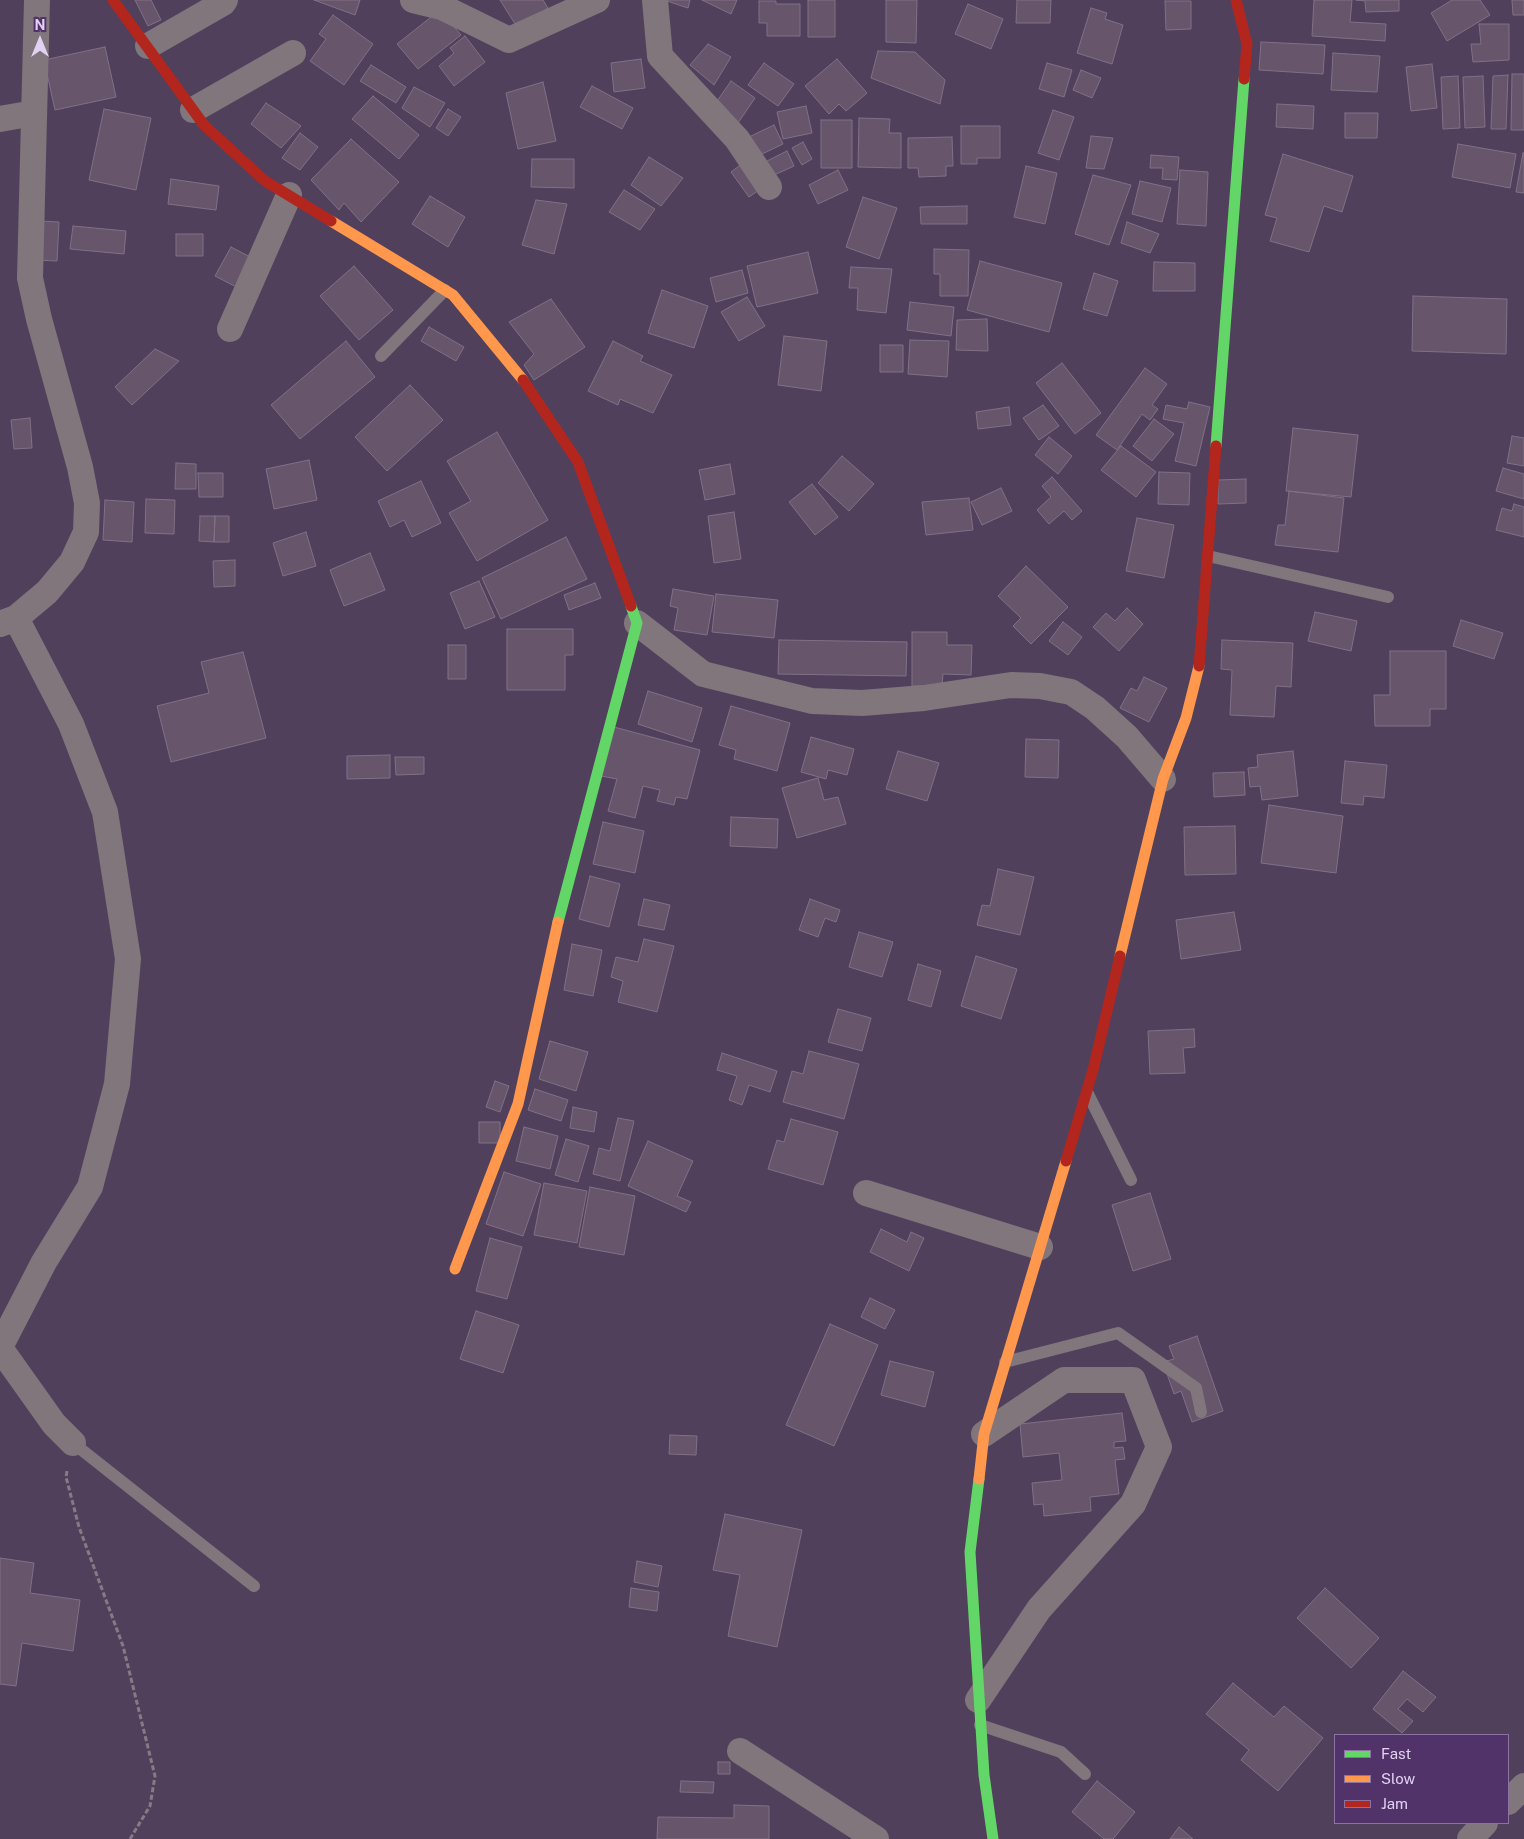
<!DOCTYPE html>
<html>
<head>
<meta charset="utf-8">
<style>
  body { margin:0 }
  #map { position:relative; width:1524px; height:1839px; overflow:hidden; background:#50405c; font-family:"Public Sans",sans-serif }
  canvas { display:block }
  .legend { position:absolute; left:1334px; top:1734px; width:175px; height:90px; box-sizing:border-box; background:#513369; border:1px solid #8b72a0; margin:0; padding:6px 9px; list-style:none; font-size:15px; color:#e2d1f2 }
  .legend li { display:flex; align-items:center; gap:10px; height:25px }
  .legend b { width:25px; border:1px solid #8b72a0 }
  .north { position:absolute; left:15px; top:15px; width:50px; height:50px; -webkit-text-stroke:4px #513369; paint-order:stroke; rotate:0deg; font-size:14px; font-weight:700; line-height:20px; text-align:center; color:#e2d1f2 }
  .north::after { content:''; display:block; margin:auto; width:18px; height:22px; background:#e2d1f2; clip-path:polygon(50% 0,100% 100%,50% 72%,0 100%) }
</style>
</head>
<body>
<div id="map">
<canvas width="1524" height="1839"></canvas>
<ul class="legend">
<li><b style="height:6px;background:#63d668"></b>Fast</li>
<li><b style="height:6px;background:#ff974d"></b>Slow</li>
<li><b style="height:6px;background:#b3261e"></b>Jam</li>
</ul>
<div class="north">N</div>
</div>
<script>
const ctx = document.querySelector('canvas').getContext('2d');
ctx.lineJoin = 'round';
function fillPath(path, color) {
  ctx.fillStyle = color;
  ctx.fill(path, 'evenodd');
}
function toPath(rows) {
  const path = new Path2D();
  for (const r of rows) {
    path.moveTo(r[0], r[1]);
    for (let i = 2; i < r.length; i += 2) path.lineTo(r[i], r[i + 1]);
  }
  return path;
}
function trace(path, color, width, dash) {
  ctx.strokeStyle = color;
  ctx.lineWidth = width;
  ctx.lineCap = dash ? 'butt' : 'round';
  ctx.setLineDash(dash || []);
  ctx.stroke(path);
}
const building = toPath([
  [135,0,151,0,161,20,148,26,135,0],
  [314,0,360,0,355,15,314,0],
  [500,0,543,0,548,8,517,27,500,0],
  [664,0,690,0,688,8,664,0],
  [702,0,737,0,731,14,702,0],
  [808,0,835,0,835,37,808,37,808,0],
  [886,0,917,0,916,43,886,42,886,0],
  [1017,0,1051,0,1050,23,1016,23,1017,0],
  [1314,0,1352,0,1350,22,1386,24,1385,41,1312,36,1314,0],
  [1356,0,1399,0,1399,11,1366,12,1365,1,1356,0],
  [1452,0,1480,0,1490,15,1447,41,1431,13,1452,0],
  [1512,0,1524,0,1524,15,1513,15,1512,0],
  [759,1,776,1,776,4,800,4,800,36,767,36,767,23,759,23,759,1],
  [1165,1,1191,1,1191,29,1166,30,1165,1],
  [968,4,1003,19,991,49,955,34,968,4],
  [1091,8,1107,13,1105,19,1123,25,1112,64,1077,53,1091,8],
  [440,10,461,35,418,69,397,44,440,10],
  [333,15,373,44,344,85,310,61,326,39,319,34,333,15],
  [1479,24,1509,24,1509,60,1473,62,1471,44,1481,44,1479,24],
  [465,36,485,62,454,86,439,66,454,53,450,48,465,36],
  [1261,42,1325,45,1323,74,1259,70,1261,42],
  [708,44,731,57,714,85,690,65,708,44],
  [105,47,116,97,55,110,44,60,105,47],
  [878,51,915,52,945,80,940,104,871,78,878,51],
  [1333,53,1380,56,1377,92,1331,90,1333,53],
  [641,59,645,88,614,92,611,63,641,59],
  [837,59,867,93,846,111,839,104,829,114,805,86,837,59],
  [764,63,794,84,778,106,748,85,764,63],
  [1047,63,1072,70,1064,97,1039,89,1047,63],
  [1432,64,1437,108,1411,111,1406,67,1432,64],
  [371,65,406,87,396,103,360,81,371,65],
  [1081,70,1101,78,1092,98,1073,90,1081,70],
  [1512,74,1524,74,1524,130,1511,130,1512,74],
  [1508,75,1506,129,1491,129,1493,76,1508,75],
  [1458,76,1460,128,1443,129,1441,77,1458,76],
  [1483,76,1485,127,1465,128,1463,77,1483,76],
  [731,81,755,98,738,123,713,107,731,81],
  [543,82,556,141,518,149,506,93,543,82],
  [592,86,633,108,622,129,580,107,592,86],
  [414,87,445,103,430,127,402,108,414,87],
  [373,96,419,135,399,159,352,119,373,96],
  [266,103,301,126,281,148,251,124,266,103],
  [1277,104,1314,106,1313,129,1276,127,1277,104],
  [806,106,812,133,783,139,777,112,806,106],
  [104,109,151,118,136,190,89,180,104,109],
  [448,109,461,117,448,136,436,128,448,109],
  [1053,110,1074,117,1059,160,1038,153,1053,110],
  [1345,113,1378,113,1377,138,1345,138,1345,113],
  [859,118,890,119,889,133,901,133,901,168,858,167,859,118],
  [821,120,852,120,852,168,821,168,821,120],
  [774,125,783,144,758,156,749,137,774,125],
  [961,126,1000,126,1000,158,977,158,977,164,961,164,961,126],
  [300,133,318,147,300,170,282,158,300,133],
  [1091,136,1113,138,1104,169,1086,168,1091,136],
  [952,137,953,166,946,166,946,176,919,177,918,168,908,168,908,138,952,137],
  [351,139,399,182,361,222,344,203,339,210,311,180,351,139],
  [803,142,812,159,802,165,792,148,803,142],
  [1458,144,1516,154,1510,188,1452,177,1458,144],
  [787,151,794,166,772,176,765,162,787,151],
  [1523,153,1524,153,1524,193,1516,192,1523,153],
  [1283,154,1353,176,1342,212,1324,206,1309,252,1270,241,1277,218,1265,215,1283,154],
  [1151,155,1179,157,1177,180,1162,179,1163,168,1150,168,1151,155],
  [649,157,683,178,661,206,631,185,649,157],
  [532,159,574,159,574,188,531,187,532,159],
  [743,163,762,188,749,197,731,172,743,163],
  [1026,166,1057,173,1045,224,1014,217,1026,166],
  [838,170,848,190,818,204,809,185,838,170],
  [1180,170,1208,172,1206,226,1177,224,1180,170],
  [1093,175,1131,185,1109,245,1075,234,1093,175],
  [171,179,219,186,216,210,168,204,171,179],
  [1140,181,1171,188,1162,222,1132,214,1140,181],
  [624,190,655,209,640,230,609,212,624,190],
  [430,196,465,217,448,247,412,224,430,196],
  [863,197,897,208,879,259,846,247,863,197],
  [536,200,567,204,554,254,522,245,536,200],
  [967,206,967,224,921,224,920,207,967,206],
  [39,221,59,222,57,261,36,260,39,221],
  [1127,222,1159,234,1150,253,1121,243,1127,222],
  [73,226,126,231,124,254,70,249,73,226],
  [176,234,203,234,203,256,176,256,176,234],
  [231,247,258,261,242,290,215,276,231,247],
  [934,249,969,250,968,296,940,296,940,274,934,274,934,249],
  [808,252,818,293,757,307,747,266,808,252],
  [980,261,1062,283,1049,332,967,310,980,261],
  [1154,262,1195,263,1195,291,1153,291,1154,262],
  [354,266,393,310,359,340,320,296,354,266],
  [851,267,892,269,886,313,857,310,858,288,849,288,851,267],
  [742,270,748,293,716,302,710,278,742,270],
  [1094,273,1118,281,1107,316,1083,309,1094,273],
  [662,290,708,306,694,348,648,333,662,290],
  [1413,296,1507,299,1506,354,1412,351,1413,296],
  [747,297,765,326,739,341,721,312,747,297],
  [551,299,585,347,534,380,524,365,534,354,509,322,551,299],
  [910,302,954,307,951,336,907,330,910,302],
  [987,319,988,351,956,350,957,320,987,319],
  [429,327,464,347,456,361,421,341,429,327],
  [784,336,827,341,821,391,778,385,784,336],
  [910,340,949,341,947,377,908,374,910,340],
  [346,341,375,377,300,439,271,405,346,341],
  [613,341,643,356,640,361,672,375,653,413,620,399,618,405,588,391,613,341],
  [880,345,903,345,903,372,880,372,880,345],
  [155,349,179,361,132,405,115,387,155,349],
  [1062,363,1101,413,1075,434,1036,383,1062,363],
  [1145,368,1167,384,1152,405,1158,409,1150,420,1142,414,1117,450,1096,435,1145,368],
  [410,385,443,420,387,471,355,437,410,385],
  [1189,402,1210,407,1196,466,1175,461,1184,423,1163,419,1166,405,1187,409,1189,402],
  [1043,405,1059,426,1039,440,1023,418,1043,405],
  [1009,407,1011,425,978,429,976,412,1009,407],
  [30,418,32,448,14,449,11,420,30,418],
  [1154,419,1174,434,1152,461,1133,446,1154,419],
  [1293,428,1358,435,1351,497,1286,491,1293,428],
  [497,432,548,520,477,561,449,513,471,501,447,461,497,432],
  [1512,436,1524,438,1524,466,1507,463,1512,436],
  [1049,437,1072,456,1058,474,1035,455,1049,437],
  [1121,446,1156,472,1136,497,1101,470,1121,446],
  [842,456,874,484,849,511,818,483,842,456],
  [309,460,317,500,274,509,266,469,309,460],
  [176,463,196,464,196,489,175,489,176,463],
  [730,464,735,494,705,500,699,470,730,464],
  [1503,468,1524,474,1524,499,1496,491,1503,468],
  [1159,472,1190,473,1189,505,1158,504,1159,472],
  [198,473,223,473,223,497,199,497,198,473],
  [1052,477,1082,511,1072,520,1064,511,1049,524,1037,510,1051,497,1042,486,1052,477],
  [1246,479,1246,503,1218,504,1218,480,1246,479],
  [421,481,441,523,412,537,404,520,390,527,378,501,421,481],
  [812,484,838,517,815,535,789,502,812,484],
  [1001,488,1012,511,982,525,971,502,1001,488],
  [1289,491,1344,498,1338,552,1275,545,1278,525,1285,525,1289,491],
  [969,498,973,530,926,535,922,502,969,498],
  [146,499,175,500,174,534,145,533,146,499],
  [105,500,134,502,132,542,103,540,105,500],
  [1514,504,1524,507,1524,537,1496,530,1502,508,1512,511,1514,504],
  [734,512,741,559,714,563,708,516,734,512],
  [200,516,215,516,214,542,199,541,200,516],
  [215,516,229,516,229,542,214,542,215,516],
  [1137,518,1174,525,1164,578,1126,571,1137,518],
  [306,532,316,566,283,576,273,543,306,532],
  [566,537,587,579,501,619,482,578,566,537],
  [370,553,385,590,344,606,330,570,370,553],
  [235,560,235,586,214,587,213,561,235,560],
  [1026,566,1068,607,1031,644,1013,626,1021,618,998,596,1026,566],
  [479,581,495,617,465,629,450,593,479,581],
  [595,583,601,598,569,610,564,595,595,583],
  [673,589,714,596,707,635,674,630,678,608,670,606,673,589],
  [716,594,778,600,774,638,712,632,716,594],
  [1127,608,1143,624,1119,651,1093,627,1106,613,1115,621,1127,608],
  [1315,612,1357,621,1351,651,1308,641,1315,612],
  [1461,620,1503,633,1494,659,1453,646,1461,620],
  [1063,622,1082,637,1068,655,1049,641,1063,622],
  [507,629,573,629,573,655,565,655,565,690,507,690,507,629],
  [912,632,947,632,947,645,972,645,971,675,943,674,942,686,912,686,912,632],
  [779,640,907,642,906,676,778,674,779,640],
  [1222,640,1293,643,1291,687,1276,686,1274,717,1230,715,1232,670,1221,669,1222,640],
  [448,645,466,645,466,679,448,679,448,645],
  [1390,651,1446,651,1446,709,1430,709,1430,726,1375,726,1374,695,1390,695,1390,651],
  [243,652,266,738,171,762,157,706,209,693,201,662,243,652],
  [1144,677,1167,688,1149,722,1120,708,1131,688,1137,691,1144,677],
  [648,691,702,708,692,742,638,724,648,691],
  [731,706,790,723,777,771,734,759,736,750,719,745,731,706],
  [614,727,700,750,687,799,676,797,674,805,657,801,660,790,643,786,635,818,608,811,617,779,601,776,614,727],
  [811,737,854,749,847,775,828,770,826,779,801,772,811,737],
  [1026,739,1059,740,1058,778,1025,777,1026,739],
  [898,751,939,763,927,801,886,789,898,751],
  [1293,751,1298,796,1262,800,1260,786,1250,787,1248,768,1258,767,1257,755,1293,751],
  [390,755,390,778,347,779,347,756,390,755],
  [395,757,424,757,424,774,396,775,395,757],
  [1345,761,1387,765,1384,798,1364,796,1363,805,1341,803,1345,761],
  [1244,772,1245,795,1214,797,1213,773,1244,772],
  [818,778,824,800,838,797,846,824,797,838,782,788,818,778],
  [1269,805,1343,816,1336,873,1261,863,1269,805],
  [731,817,778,819,777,848,730,846,731,817],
  [603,822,644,831,635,873,593,864,603,822],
  [1235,826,1236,874,1185,875,1184,827,1235,826],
  [998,869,1034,877,1020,935,977,925,982,905,990,906,998,869],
  [590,876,620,884,609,927,579,919,590,876],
  [644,899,670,905,664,930,638,925,644,899],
  [810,899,840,910,836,922,825,918,818,937,799,930,810,899],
  [1234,912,1241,950,1181,959,1176,920,1234,912],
  [859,932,893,942,882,977,849,967,859,932],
  [644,939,674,946,657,1012,618,1002,623,981,611,977,616,957,638,962,644,939],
  [572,944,602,950,593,996,564,990,572,944],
  [976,956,1017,969,1001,1019,961,1006,976,956],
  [918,964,941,971,931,1007,908,1000,918,964],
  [838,1009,871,1018,862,1051,828,1042,838,1009],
  [1194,1029,1195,1047,1183,1048,1185,1073,1150,1074,1148,1031,1194,1029],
  [550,1041,588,1052,576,1091,539,1079,550,1041],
  [809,1051,859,1064,844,1119,783,1102,792,1071,803,1074,809,1051],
  [722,1053,777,1071,770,1092,749,1085,742,1105,729,1100,737,1076,717,1070,722,1053],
  [495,1081,509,1086,500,1112,486,1107,495,1081],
  [535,1089,568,1100,561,1121,528,1110,535,1089],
  [573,1107,597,1112,594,1132,570,1128,573,1107],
  [618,1118,634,1121,620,1181,593,1174,599,1148,610,1151,618,1118],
  [791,1119,838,1132,823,1185,768,1169,777,1140,784,1142,791,1119],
  [479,1122,500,1122,500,1143,479,1143,479,1122],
  [524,1127,558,1136,550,1169,516,1161,524,1127],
  [566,1139,589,1146,578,1182,555,1175,566,1139],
  [648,1141,693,1161,677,1196,691,1202,686,1212,628,1186,648,1141],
  [504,1172,541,1184,523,1236,486,1224,504,1172],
  [544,1183,587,1191,577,1243,534,1235,544,1183],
  [590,1187,635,1196,624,1255,579,1247,590,1187],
  [1150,1193,1171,1259,1133,1271,1112,1205,1150,1193],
  [881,1229,907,1242,911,1232,924,1238,909,1271,870,1252,881,1229],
  [490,1238,522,1247,507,1299,476,1291,490,1238],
  [870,1298,895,1310,885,1329,861,1317,870,1298],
  [476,1311,519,1325,503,1373,460,1359,476,1311],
  [830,1324,878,1345,834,1446,786,1425,830,1324],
  [1197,1336,1223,1411,1192,1422,1181,1391,1174,1394,1163,1362,1174,1359,1169,1346,1197,1336],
  [890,1361,934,1372,925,1407,881,1395,890,1361],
  [1122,1413,1126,1441,1114,1442,1114,1448,1123,1447,1125,1459,1115,1460,1119,1494,1090,1497,1091,1511,1044,1516,1043,1504,1034,1505,1032,1483,1062,1480,1059,1453,1023,1457,1020,1424,1122,1413],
  [670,1435,697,1436,696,1455,669,1454,670,1435],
  [725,1514,802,1530,777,1647,728,1636,740,1575,713,1570,725,1514],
  [0,1558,34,1563,30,1593,80,1600,73,1651,22,1643,16,1686,0,1684,0,1558],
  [637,1561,662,1566,658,1587,634,1582,637,1561],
  [631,1588,659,1592,657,1611,629,1607,631,1588],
  [1325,1588,1379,1638,1351,1668,1297,1618,1325,1588],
  [1403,1671,1436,1697,1423,1712,1407,1699,1398,1709,1413,1721,1402,1733,1373,1709,1403,1671],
  [1233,1683,1274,1717,1284,1706,1323,1738,1278,1791,1241,1760,1249,1750,1206,1714,1233,1683],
  [718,1762,730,1762,730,1774,718,1774,718,1762],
  [681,1781,714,1782,713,1793,680,1792,681,1781],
  [1097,1781,1135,1812,1113,1839,1104,1839,1072,1812,1097,1781],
  [734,1805,769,1806,769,1839,657,1839,658,1817,734,1818,734,1805],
  [1179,1827,1193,1839,1170,1839,1179,1827]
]);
fillPath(building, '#66556b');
trace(building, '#817086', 1);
trace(toPath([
  [67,1471,66,1477,79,1527,123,1646,155,1776,150,1806,130,1839]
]), '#867b85', 3, [5, 2.5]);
trace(toPath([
  [381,356,445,290],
  [1208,556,1388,597],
  [1088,1094,1131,1180],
  [1005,1362,1118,1333,1196,1388,1201,1412],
  [73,1443,254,1586],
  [980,1725,1061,1752,1085,1774]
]), '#81767b', 12);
trace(toPath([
  [413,0,442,7,509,40,597,0],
  [655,0,660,56,737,139,769,187],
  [148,46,223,3,225,0],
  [193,110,293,53],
  [0,119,34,113],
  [230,329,289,195],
  [637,623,703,674,812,701,862,703,924,698,1011,685,1040,686,1071,692,1095,708,1127,737,1163,779],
  [0,624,16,618,47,592,72,562,86,532,87,503,80,467,39,319,30,278,37,0],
  [866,1193,1040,1247],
  [0,1347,44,1262,90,1187,117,1084,128,959,105,812,71,724,16,618],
  [0,1348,54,1424,73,1443],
  [978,1700,1039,1609,1133,1504,1159,1447,1133,1380,1064,1380,984,1434],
  [740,1751,876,1839],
  [1508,1802,1524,1786],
  [1470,1839,1485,1823]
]), '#81767b', 26);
trace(toPath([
  [1216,446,1244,79],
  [558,922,637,623,631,606],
  [979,1479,970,1552,984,1775,993,1839]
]), '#63d668', 11);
trace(toPath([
  [331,221,453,295,523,380],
  [1120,956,1163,779,1186,718,1199,666],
  [455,1269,518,1104,558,922],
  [979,1479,984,1434,1066,1161]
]), '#ff974d', 11);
trace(toPath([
  [113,0,204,125,265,181,331,221],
  [1236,0,1247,44,1244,79],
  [523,380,578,462,631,606],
  [1199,666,1216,446],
  [1066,1161,1093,1070,1120,956]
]), '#b3261e', 11);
</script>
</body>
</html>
